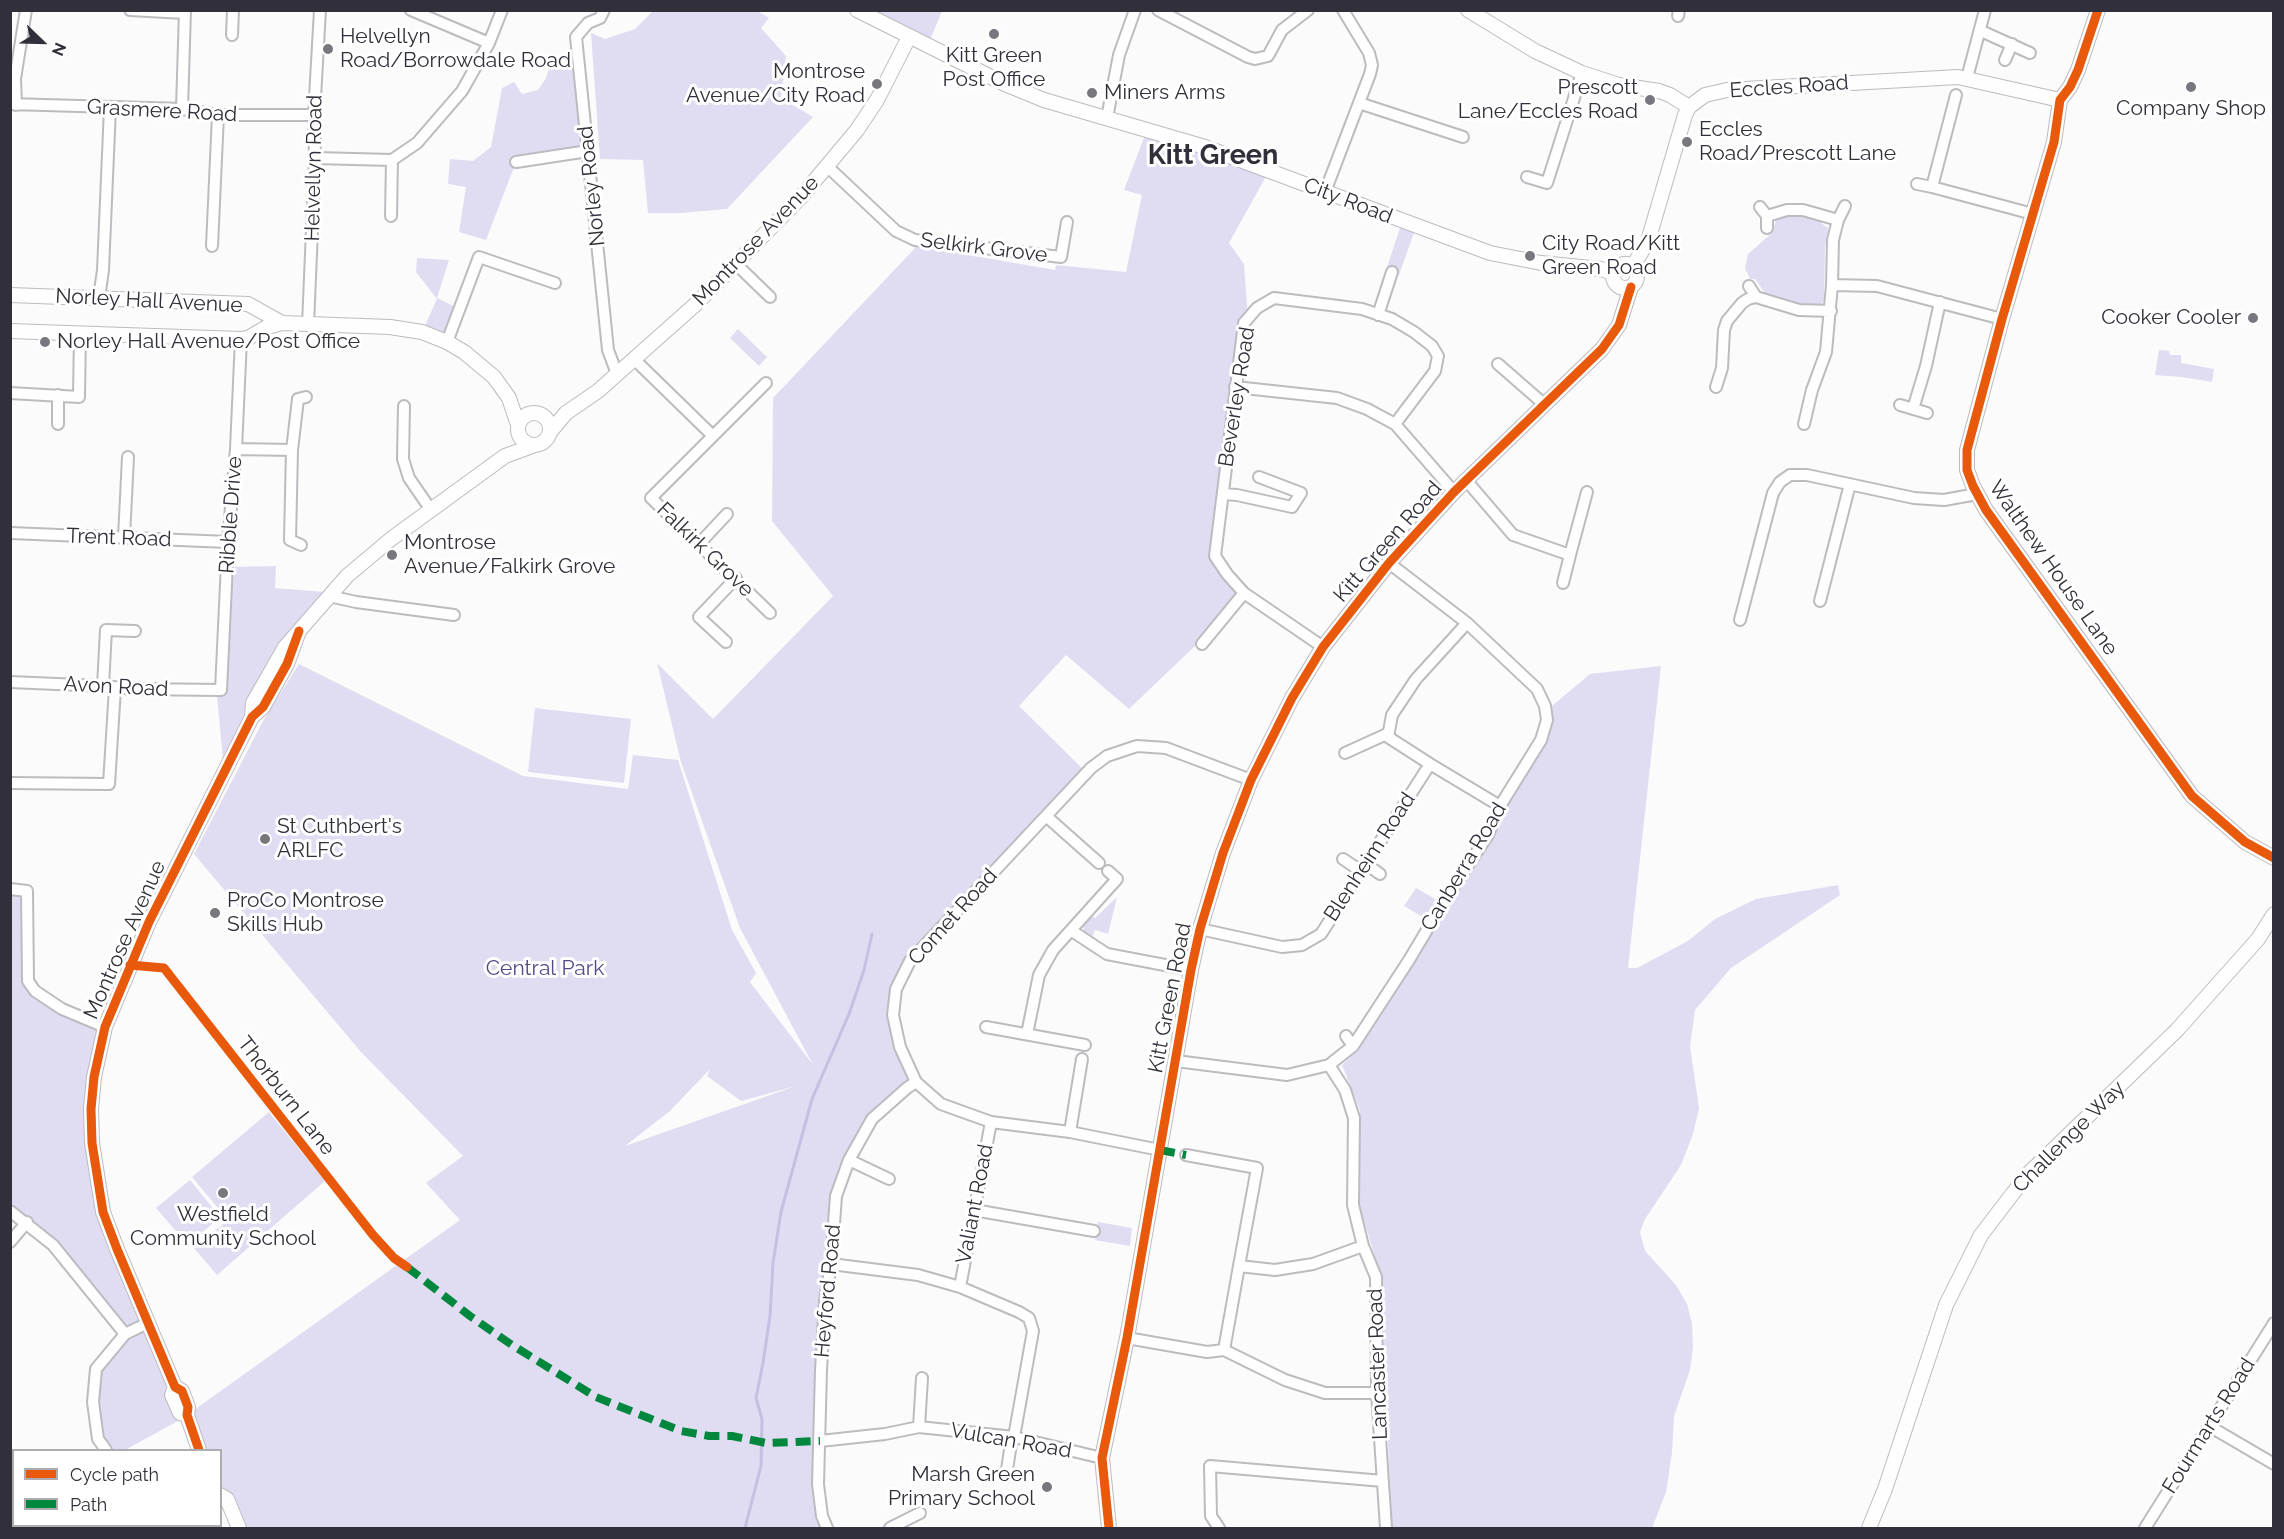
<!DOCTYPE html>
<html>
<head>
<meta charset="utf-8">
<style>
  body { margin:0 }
  #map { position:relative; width:2284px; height:1539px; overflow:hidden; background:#fbfbfb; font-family:Raleway,sans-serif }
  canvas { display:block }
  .frame { position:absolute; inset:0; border:12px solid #31303a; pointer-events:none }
  .legend { position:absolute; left:12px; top:1449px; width:210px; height:78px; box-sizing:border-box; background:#fff; border:2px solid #adacb0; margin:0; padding:8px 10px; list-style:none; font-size:18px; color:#31303a }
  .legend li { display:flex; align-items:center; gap:12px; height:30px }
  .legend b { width:30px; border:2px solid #adacb0 }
  .north { position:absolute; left:12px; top:12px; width:60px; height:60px; -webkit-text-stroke:4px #fff; paint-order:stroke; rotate:113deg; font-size:16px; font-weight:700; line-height:24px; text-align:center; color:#31303a }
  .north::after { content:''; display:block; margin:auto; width:21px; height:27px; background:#31303a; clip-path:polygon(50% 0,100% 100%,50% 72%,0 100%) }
</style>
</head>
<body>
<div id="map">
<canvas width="2284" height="1539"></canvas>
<div class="frame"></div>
<ul class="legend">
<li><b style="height:8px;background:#e8590c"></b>Cycle path</li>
<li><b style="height:8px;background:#00873e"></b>Path</li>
</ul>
<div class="north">N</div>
</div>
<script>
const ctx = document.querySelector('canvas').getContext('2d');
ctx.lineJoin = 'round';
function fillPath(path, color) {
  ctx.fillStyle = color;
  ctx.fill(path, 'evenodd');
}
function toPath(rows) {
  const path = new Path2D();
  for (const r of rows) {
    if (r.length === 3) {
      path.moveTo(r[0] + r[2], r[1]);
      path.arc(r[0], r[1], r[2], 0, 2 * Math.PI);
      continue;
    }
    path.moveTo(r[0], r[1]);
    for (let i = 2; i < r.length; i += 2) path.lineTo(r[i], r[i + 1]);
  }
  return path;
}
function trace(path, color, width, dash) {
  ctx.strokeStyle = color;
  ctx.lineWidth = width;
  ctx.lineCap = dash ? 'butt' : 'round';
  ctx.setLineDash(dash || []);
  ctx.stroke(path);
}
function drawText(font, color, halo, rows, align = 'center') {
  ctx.font = font + ' Raleway,sans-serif';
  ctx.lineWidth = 6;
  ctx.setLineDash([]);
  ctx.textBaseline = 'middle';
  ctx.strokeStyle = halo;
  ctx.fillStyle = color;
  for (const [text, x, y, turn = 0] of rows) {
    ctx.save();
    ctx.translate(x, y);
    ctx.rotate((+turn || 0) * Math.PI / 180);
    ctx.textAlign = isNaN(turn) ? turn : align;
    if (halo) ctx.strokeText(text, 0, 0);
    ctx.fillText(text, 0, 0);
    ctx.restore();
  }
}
fillPath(toPath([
  [654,10,757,11,769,18,761,28,786,56,781,98,813,117,727,209,681,213,648,213,643,160,600,159,591,33,605,39,635,29],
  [876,11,942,11,928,45,874,19],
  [577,63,588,151,516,162,486,240,459,232,466,187,448,184,450,159,473,161,491,147,502,88,514,82,522,94,538,90,546,78,550,65],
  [1145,135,1269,171,1229,243,1244,264,1248,318,1223,494,1209,550,1236,596,1195,646,1129,709,1066,655,1019,706,1087,773,910,961,893,1015,916,1082,872,1119,836,1196,820,1441,822,1516,827,1528,235,1528,221,1495,220,1450,200,1450,187,1416,125,1450,108,1450,95,1414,103,1360,145,1325,125,1334,80,1278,11,1214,10,890,27,891,31,985,105,1027,91,1109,103,1212,187,1415,460,1220,426,1183,463,1156,361,1052,194,854,263,721,299,664,523,776,628,789,633,755,678,760,732,930,756,973,750,982,813,1065,740,928,681,762,657,663,713,719,833,596,772,521,773,398,917,246,1055,270,1056,265,1126,272,1142,195,1124,190],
  [710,1069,707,1076,741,1101,796,1086,625,1146,670,1111],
  [1799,214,1817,217,1817,220,1828,228,1825,247,1824,301,1821,305,1812,305,1788,301,1765,293,1755,279,1750,279,1745,268,1748,254,1773,232,1776,219,1784,215],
  [1402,222,1416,227,1399,275,1386,270],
  [417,258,449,260,437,298,460,309,447,342,422,332,437,299,416,272],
  [738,329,767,357,759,366,730,338],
  [2159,350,2169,351,2170,355,2181,355,2181,363,2214,369,2212,382,2182,377,2155,375],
  [276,566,275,588,325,592,270,667,224,771,217,695,227,567],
  [1661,666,1628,968,1637,968,1688,941,1715,919,1756,899,1838,885,1840,895,1731,968,1695,1010,1690,1046,1699,1108,1693,1134,1681,1165,1645,1219,1640,1232,1645,1251,1676,1285,1687,1304,1692,1324,1693,1347,1690,1370,1674,1416,1672,1453,1666,1492,1652,1528,1392,1528,1380,1274,1359,1204,1360,1110,1342,1065,1359,1049,1431,922,1404,906,1416,888,1442,903,1537,746,1546,711,1590,674],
  [535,708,631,719,624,783,528,772],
  [1117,897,1108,934,1095,930,1092,938,1084,932,1083,926,1091,916,1095,918],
  [269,1112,325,1181,217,1275,194,1248,228,1220,192,1177],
  [190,1180,220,1217,188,1245,156,1208],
  [1098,1222,1132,1228,1130,1246,1095,1240]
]), '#e0ddf3');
trace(toPath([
  [745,1528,761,1466,762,1419,756,1398,763,1363,770,1316,773,1263,781,1212,812,1099,849,1014,864,970,872,934]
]), '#c4c0e2', 3);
const minor = toPath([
  [130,10,185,13],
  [411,10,489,43],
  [604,10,600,18,588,23,576,37,608,350,617,374],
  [1158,10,1248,57,1255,59,1268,56,1282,30,1308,10],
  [1678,16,1679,10],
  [1981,31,2030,53],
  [232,35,233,10],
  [2005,60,2012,44],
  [1967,78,1985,10],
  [1956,95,1932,187,2033,214],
  [1359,103,1463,137],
  [10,104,182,109,218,115,314,115],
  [16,105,15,79,26,10],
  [182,109,185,10],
  [1107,118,1119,55,1135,10],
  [315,158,392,160,417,143,462,91,489,43,502,10],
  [516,162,588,151],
  [828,167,896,231,915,240,1061,257,1067,222],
  [1527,177,1547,183,1582,73],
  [1917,184,1932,187],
  [1325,192,1370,74,1372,65,1369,53,1343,10],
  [1760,207,1767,216,1767,228],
  [391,216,392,160],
  [1767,216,1787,210,1803,210,1838,220],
  [212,246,218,115],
  [737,265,770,297],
  [1832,285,1833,240,1838,220,1845,206],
  [1749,286,1756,297],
  [99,298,103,270,110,108],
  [1378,315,1392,272],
  [308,325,315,158,314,115,320,10],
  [447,342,479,257,555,283],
  [635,360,713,436,651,498,770,613],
  [1498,364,1545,405],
  [1235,387,1337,398,1367,409,1395,424,1454,492],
  [1716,387,1722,368,1724,330,1727,321,1742,303,1748,299,1756,297,1799,310,1831,311],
  [10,393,79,397,80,333],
  [1900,405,1927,413],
  [404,406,403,459,409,478,431,510],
  [1913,409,1926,366,1940,302],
  [58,424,58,395],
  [1804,424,1812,390,1826,352,1832,285,1877,286,2002,319],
  [713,436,766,383],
  [236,449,292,450,298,399,306,397],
  [292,450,290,540,301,545],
  [1466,480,1513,535,1570,555,1587,492],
  [1223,494,1237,495,1292,507,1301,493,1259,477],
  [10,533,228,542],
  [124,537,128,457],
  [699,544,727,514],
  [1563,583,1570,555],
  [329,596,356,602,454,615],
  [1820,601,1850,484],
  [1740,620,1773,493,1780,482,1790,475,1807,475,1914,498,1944,500,1977,494],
  [1467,623,1416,679,1392,715,1388,737,1430,764,1500,806],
  [726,642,699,617,736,578],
  [1202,644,1244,593],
  [1323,647,1244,593,1227,574,1215,556,1244,323,1257,308,1274,298,1362,309,1392,319,1414,332,1432,346,1438,356,1435,371,1395,424],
  [10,682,103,686,134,689,221,690,228,542,236,449,241,339],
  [103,686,106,630,135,631],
  [1345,753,1389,733],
  [10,783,109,784,115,688],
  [1046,816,1099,863],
  [1343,859,1361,871],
  [1366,864,1380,874],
  [10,889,27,891,28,981,35,991,62,1009,105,1027],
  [1200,929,1282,947,1302,945,1321,934,1430,764],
  [1072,931,1107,954,1191,970],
  [986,1027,1085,1045],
  [1027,1034,1039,975,1053,950,1117,879,1108,871],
  [1346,1036,1353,1046],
  [1176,1061,1287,1075,1329,1065,1353,1046,1409,960,1443,903,1488,835,1500,806,1541,740,1547,720,1545,706,1537,689,1467,623,1389,563],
  [1329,1065,1345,1090,1354,1118,1353,1205,1363,1246,1376,1277,1377,1393,1386,1528],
  [1070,1132,1082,1059],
  [1160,1150,1070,1132,991,1122,941,1104,916,1082,900,1047,893,1015,896,989,910,961,1091,768,1107,756,1137,746,1166,748,1251,780],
  [1186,1155,1257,1168,1239,1266],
  [849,1160,889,1179],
  [974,1210,1094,1231],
  [10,1211,53,1245,125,1334],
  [10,1242,27,1222],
  [831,1264,918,1275,960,1287,1019,1312,1029,1318,1033,1331,1014,1437],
  [960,1287,991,1122],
  [1127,1338,1207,1352,1224,1350,1285,1380,1325,1393,1377,1393],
  [1224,1350,1239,1266,1275,1270,1313,1264,1363,1246],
  [2209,1426,2274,1464],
  [919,1427,922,1378],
  [820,1441,885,1434,919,1427,1014,1437,1102,1458],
  [106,1450,98,1439,93,1402,96,1369,125,1334,148,1323],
  [1006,1476,1012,1437],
  [107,1526,116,1528],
  [147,1526,148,1528],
  [91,1528,102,1526],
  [827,1528,822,1516,818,1484,821,1370,825,1301,831,1264,836,1196,849,1160,872,1119,907,1088,916,1082],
  [890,1528,920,1513],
  [1219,1528,1211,1516,1210,1466,1383,1481],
  [2145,1528,2274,1323]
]);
const tertiary = toPath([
  [857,10,1005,84,1044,100,1205,147,1490,253,1541,263,1601,269,1613,273],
  [1468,10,1535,51,1582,73,1619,85,1659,91,1670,95,1689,107],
  [2098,10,2078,70,2070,87,2060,100,2054,142,2002,319,1967,450,1967,470,1973,486,1986,510,2192,796,2245,842,2274,858],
  [1625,276,12],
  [1633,266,1648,241,1685,115,1689,107,1705,95,1727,90,1958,77,2060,100],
  [10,295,248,304,282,323],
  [10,331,241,339,248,338,267,327,282,323,390,327,422,332,447,342,464,352,494,377,509,398,518,425],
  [534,429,16],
  [550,432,566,413,598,391,696,304,801,197,857,130,877,100,909,37],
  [252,717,253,703,285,647,347,576,391,539,505,456,535,445],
  [175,1387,172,1395,180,1413,187,1415],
  [199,1450,187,1415,188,1407,182,1391,175,1387,117,1249,103,1212,92,1143,91,1109,94,1077,105,1027,149,922,252,717,263,707,287,664,299,631],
  [220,1495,227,1499,239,1528],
  [1109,1528,1102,1458,1127,1338,1191,970,1200,929,1223,853,1251,780,1292,698,1323,647,1389,563,1454,492,1602,349,1619,325,1631,287],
  [1869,1528,1885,1489,1946,1305,1981,1235,2027,1175,2177,1030,2258,939,2274,914]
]);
trace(minor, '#bcbbc0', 14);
trace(tertiary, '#bcbbc0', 16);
trace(minor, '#fefefe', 10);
trace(tertiary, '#fefefe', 14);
trace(toPath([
  [1160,1150,1186,1155],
  [407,1267,470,1316,512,1345,596,1397,681,1431,709,1436,732,1436,766,1443,820,1441]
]), '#00873e', 8, [15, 8]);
trace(toPath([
  [2098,10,2078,70,2070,87,2060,100,2054,142,2002,319,1967,450,1967,470,1973,486,1986,510,2192,796,2245,842,2274,858],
  [130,965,164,968,373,1235,394,1258,407,1267],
  [199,1450,187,1415,188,1407,182,1391,175,1387,117,1249,103,1212,92,1143,91,1109,94,1077,105,1027,149,922,252,717,263,707,287,664,299,631],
  [1109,1528,1102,1458,1127,1338,1191,970,1200,929,1223,853,1251,780,1292,698,1323,647,1389,563,1454,492,1602,349,1619,325,1631,287]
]), '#e8590c', 9);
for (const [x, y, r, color] of [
  [994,34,6,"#78777e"],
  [328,49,6,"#78777e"],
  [877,84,6,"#78777e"],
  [2191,87,6,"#78777e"],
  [1092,93,6,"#78777e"],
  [1650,100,6,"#78777e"],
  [1687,142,6,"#78777e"],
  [1530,256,6,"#78777e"],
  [2253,318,6,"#78777e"],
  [45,342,6,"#78777e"],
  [392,555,6,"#78777e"],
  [265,839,6,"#78777e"],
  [215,913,6,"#78777e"],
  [223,1193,6,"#78777e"],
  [1047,1487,6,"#78777e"]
]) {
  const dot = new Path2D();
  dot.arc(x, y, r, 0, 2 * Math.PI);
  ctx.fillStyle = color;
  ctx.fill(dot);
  trace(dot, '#fff', 2);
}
drawText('21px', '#31303a', '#fff', [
  ["Helvellyn",340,37],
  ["Road/Borrowdale Road",340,61],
  ["Kitt Green",994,56,"center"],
  ["Post Office",994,80,"center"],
  ["Montrose",865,72,"right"],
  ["Avenue/City Road",865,96,"right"],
  ["Prescott",1638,88,"right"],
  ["Lane/Eccles Road",1638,112,"right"],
  ["Miners Arms",1104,93],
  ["Company Shop",2191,109,"center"],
  ["Eccles",1699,130],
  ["Road/Prescott Lane",1699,154],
  ["City Road/Kitt",1542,244],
  ["Green Road",1542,268],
  ["Cooker Cooler",2241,318,"right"],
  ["Norley Hall Avenue/Post Office",57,342],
  ["Montrose",404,543],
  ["Avenue/Falkirk Grove",404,567],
  ["St Cuthbert's",277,827],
  ["ARLFC",277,851],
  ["ProCo Montrose",227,901],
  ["Skills Hub",227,925],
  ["Westfield",223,1215,"center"],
  ["Community School",223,1239,"center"],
  ["Marsh Green",1035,1475,"right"],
  ["Primary School",1035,1499,"right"]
], 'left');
drawText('21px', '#31303a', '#fff', [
  ["Eccles Road",1789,87,-4],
  ["Grasmere Road",162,111,3],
  ["Helvellyn Road",314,168,-89],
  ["Norley Road",592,186,-96],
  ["City Road",1348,201,21],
  ["Montrose Avenue",756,241,-46],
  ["Selkirk Grove",984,248,7],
  ["Norley Hall Avenue",149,301,3],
  ["Beverley Road",1237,397,-81],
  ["Ribble Drive",231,515,-86],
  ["Trent Road",119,538,2],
  ["Kitt Green Road",1388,542,-49],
  ["Falkirk Grove",705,550,44],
  ["Walthew House Lane",2053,568,55],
  ["Avon Road",116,687,3],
  ["Blenheim Road",1370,857,-57],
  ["Canberra Road",1464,867,-59],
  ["Comet Road",953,917,-48],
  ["Montrose Avenue",125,940,-66],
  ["Kitt Green Road",1170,998,-79],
  ["Thorburn Lane",286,1096,52],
  ["Challenge Way",2069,1137,-45],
  ["Valiant Road",975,1204,-79],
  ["Heyford Road",828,1291,-85],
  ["Lancaster Road",1378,1364,-92],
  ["Fourmarts Road",2209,1426,-58],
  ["Vulcan Road",1011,1441,10]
]);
drawText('21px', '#554987', '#fff', [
  ["Central Park",545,969]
]);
drawText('bold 27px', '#31303a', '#fff', [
  ["Kitt Green",1213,156]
]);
</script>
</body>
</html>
